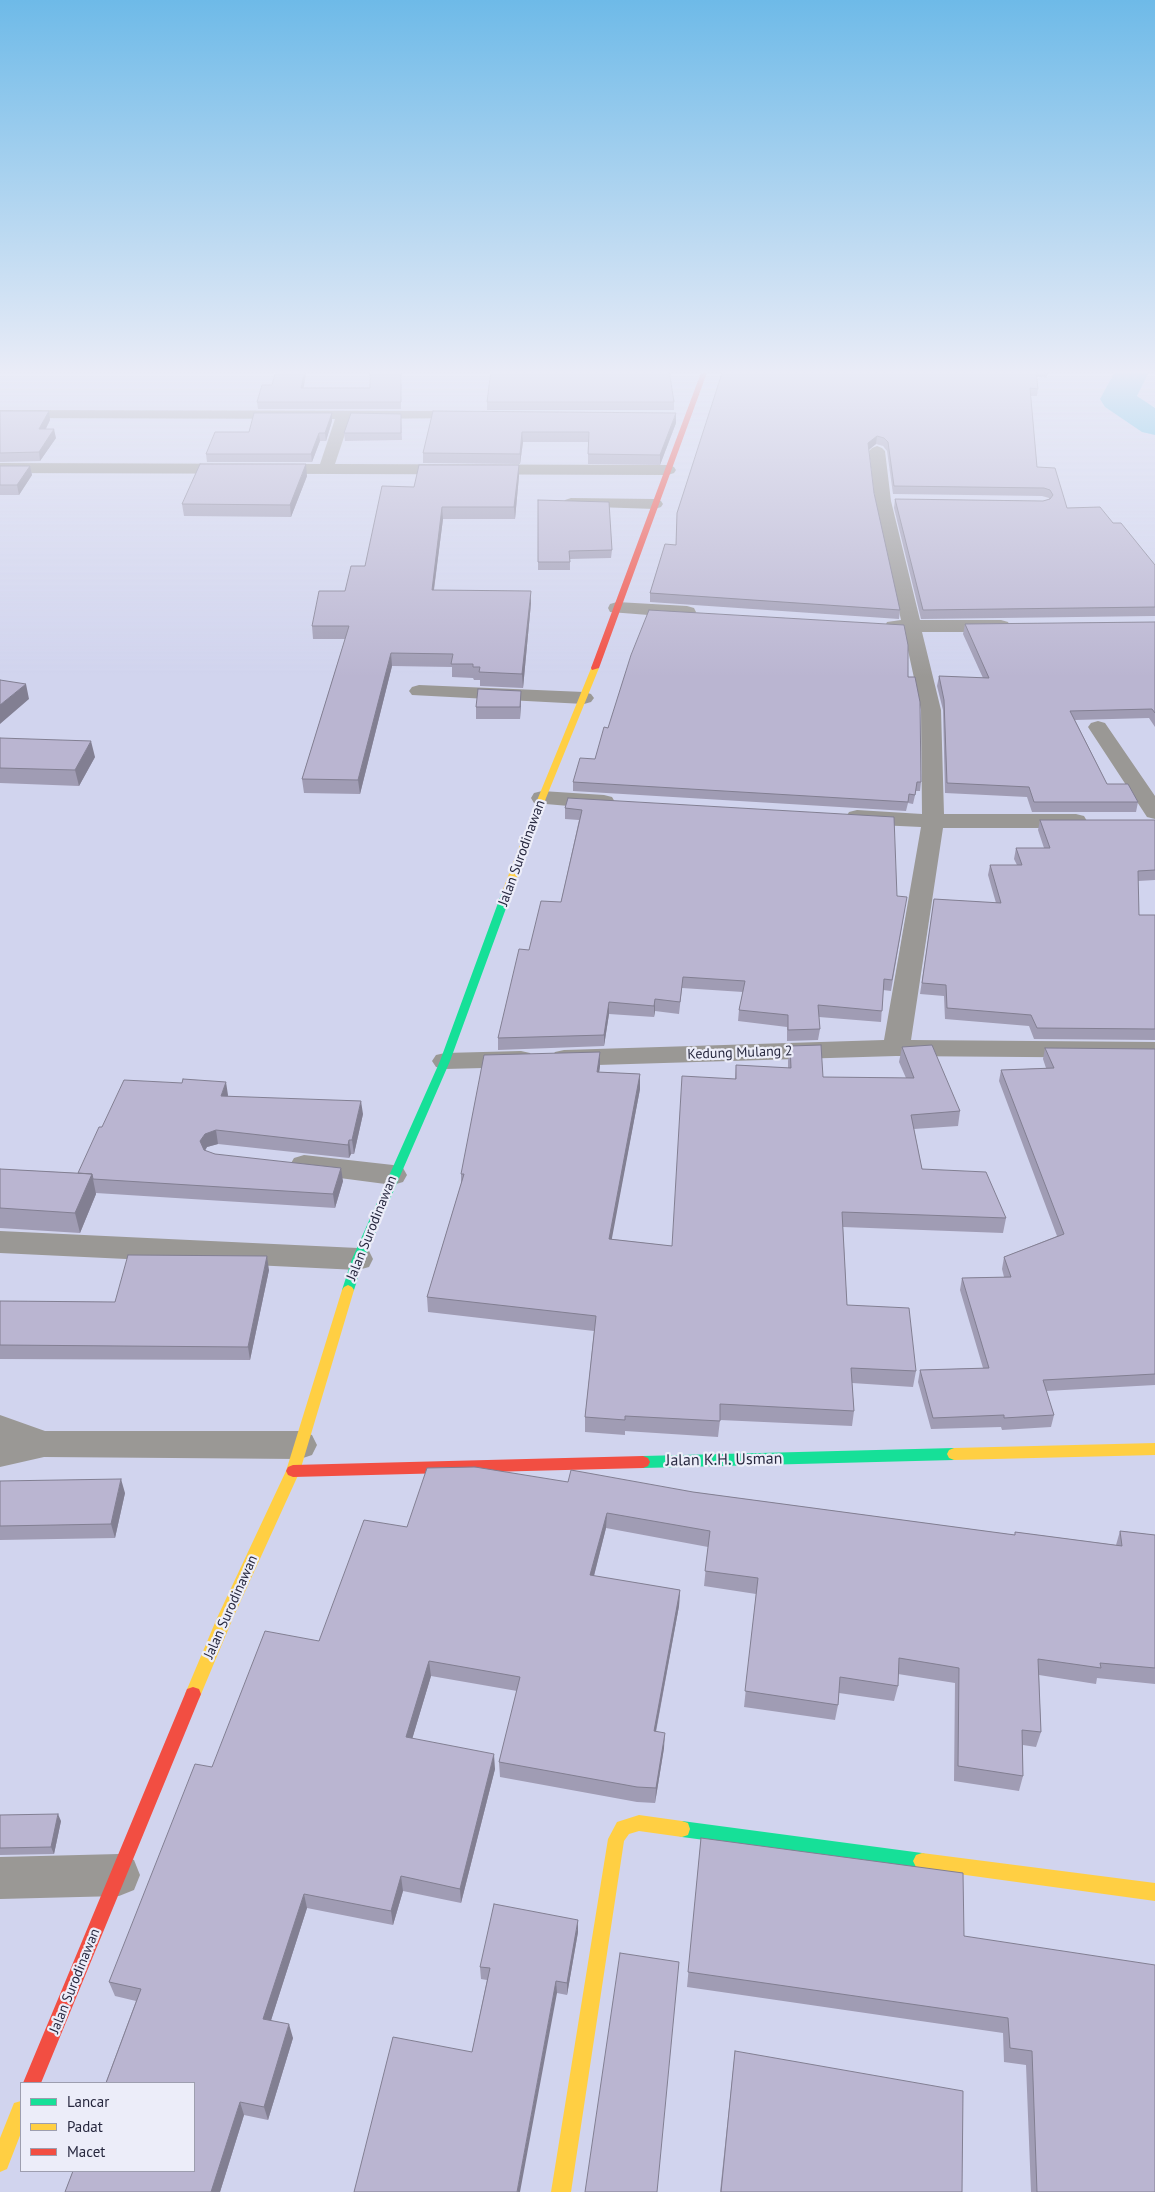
<!DOCTYPE html>
<html>
<head>
<meta charset="utf-8">
<style>
  body { margin:0 }
  #map { position:relative; width:1155px; height:2192px; overflow:hidden; background:#d1d4ee; font-family:"PT Sans",sans-serif }
  canvas { display:block }
  .legend { position:absolute; left:20px; top:2082px; width:175px; height:90px; box-sizing:border-box; background:#ecedf9; border:1px solid #9d9eaf; margin:0; padding:6px 9px; list-style:none; font-size:15px; color:#27283f }
  .legend li { display:flex; align-items:center; gap:10px; height:25px }
  .legend b { width:25px; border:1px solid #9d9eaf }
</style>
</head>
<body>
<div id="map">
<canvas width="1155" height="2192"></canvas>
<ul class="legend">
<li><b style="height:6px;background:#16e098"></b>Lancar</li>
<li><b style="height:6px;background:#ffcf43"></b>Padat</li>
<li><b style="height:6px;background:#f24e42"></b>Macet</li>
</ul>
</div>
<script>
const ctx = document.querySelector('canvas').getContext('2d');
ctx.lineJoin = 'round';
function toPath(rows) {
  const path = new Path2D();
  for (const r of rows) {
    path.moveTo(r[0], r[1]);
    for (let i = 2; i < r.length; i += 2) path.lineTo(r[i], r[i + 1]);
  }
  return path;
}
function fillPath(path, color) {
  ctx.fillStyle = color;
  ctx.fill(path, 'evenodd');
}
function trace(path, color, width, dash) {
  ctx.strokeStyle = color;
  ctx.lineWidth = width;
  ctx.lineCap = dash ? 'butt' : 'round';
  ctx.setLineDash(dash || []);
  ctx.stroke(path);
}
function drawText(font, color, halo, rows, align = 'center') {
  ctx.font = font + ' "PT Sans",sans-serif';
  ctx.lineWidth = 4.5;
  ctx.setLineDash([]);
  ctx.textBaseline = 'middle';
  ctx.strokeStyle = halo;
  ctx.fillStyle = color;
  for (const [text, x, y, turn = 0] of rows) {
    ctx.save();
    ctx.translate(x, y);
    ctx.rotate((+turn || 0) * Math.PI / 180);
    ctx.textAlign = isNaN(turn) ? turn : align;
    if (halo) ctx.strokeText(text, 0, 0);
    ctx.fillText(text, 0, 0);
    ctx.restore();
  }
}
fillPath(toPath([
  [1116,370,1150,370,1137,396,1155,408,1155,435,1142,432,1105,407,1100,399,1116,370]
]), '#58c2e7');
fillPath(toPath([
  [0,410,468,411,473,412,475,415,473,418,350,419,335,464,668,465,674,467,676,470,674,473,668,475,0,473,0,463,320,464,335,419,0,418,0,410],
  [877,446,882,448,885,451,891,501,920,620,1001,620,1008,622,1010,626,1008,630,1001,632,922,632,941,710,944,814,1076,814,1084,816,1087,821,1084,826,1076,828,943,828,911,1040,1155,1042,1155,1058,896,1056,564,1066,555,1064,551,1058,555,1052,564,1050,884,1040,921,827,857,824,849,822,846,817,849,812,857,810,922,814,921,710,904,632,887,630,885,626,887,622,901,620,875,501,869,451,872,448,877,446],
  [571,498,655,499,661,501,663,504,661,507,655,509,565,506,563,503,565,500,571,498],
  [617,602,687,606,694,608,696,612,694,616,687,618,610,612,608,608,610,604,617,602],
  [419,685,584,692,591,694,594,698,591,702,584,704,412,695,409,691,412,687,419,685],
  [1098,721,1105,723,1155,796,1155,819,1147,817,1088,727,1091,723,1098,721],
  [542,791,604,795,612,797,615,802,612,807,604,809,534,803,531,798,534,793,542,791],
  [521,1051,530,1053,534,1059,530,1065,521,1067,445,1069,436,1067,432,1061,436,1055,445,1053,521,1051],
  [304,1155,393,1165,403,1168,407,1175,403,1182,393,1185,294,1172,290,1165,294,1158,304,1155],
  [0,1231,358,1248,369,1251,373,1259,369,1267,358,1270,0,1253,0,1231],
  [0,1415,45,1431,300,1431,312,1435,317,1445,312,1455,300,1459,44,1457,0,1467,0,1415],
  [119,1854,134,1860,140,1875,134,1890,119,1896,0,1899,0,1857,119,1854]
]), '#9a9895');
fillPath(toPath([
  [507,889,512,892,450,1061,364,1259,354,1290,352,1293,348,1295,344,1293,342,1290,352,1259,440,1061,502,892,507,889],
  [954,1448,959,1450,961,1454,959,1458,954,1460,643,1468,638,1466,636,1462,638,1458,643,1456,954,1448],
  [682,1821,922,1853,928,1855,931,1861,928,1867,922,1869,682,1837,676,1835,674,1829,676,1823,682,1821]
]), '#16e098');
fillPath(toPath([
  [592,666,599,668,546,798,512,892,510,894,504,894,502,892,538,798,592,666],
  [348,1285,352,1287,354,1290,300,1471,233,1618,199,1699,193,1701,187,1699,185,1694,217,1618,286,1471,342,1290,344,1287,348,1285],
  [1155,1443,1155,1455,954,1460,949,1458,947,1454,949,1450,954,1448,1155,1443],
  [639,1815,682,1821,688,1823,690,1829,688,1835,682,1837,639,1831,629,1834,624,1841,571,2192,551,2192,608,1839,617,1822,639,1815],
  [922,1853,1155,1883,1155,1901,922,1869,916,1867,913,1861,916,1855,922,1853],
  [21,2101,21,2133,7,2169,0,2172,0,2138,14,2103,21,2101]
]), '#ffcf43');
fillPath(toPath([
  [702,370,708,370,599,668,592,670,591,668,702,370],
  [643,1456,648,1458,650,1462,648,1466,643,1468,293,1477,288,1475,286,1471,288,1467,293,1465,643,1456],
  [193,1687,199,1689,201,1694,41,2083,23,2083,185,1694,187,1689,193,1687]
]), '#f24e42');
fillPath(toPath([
  [401,370,401,409,258,409,257,402,303,388,370,388],
  [723,370,1048,370,1047,378,1037,377,1038,389,1037,396,1031,396,1037,467,1067,508,1113,523,1155,565,1155,616,921,619,894,508,895,499,1043,501,1049,499,1049,498,1042,496,893,494,887,451,883,446,876,444,869,450,874,493,900,610,899,619,650,602,650,593,676,545],
  [487,402,674,402,674,410,487,410],
  [0,411,50,420,46,429,56,438,40,461,0,462],
  [433,411,676,423,660,465,588,464,588,442,523,442,520,464,423,463,423,453],
  [401,414,402,440,345,441,344,433],
  [332,421,326,441,320,441,312,462,207,462,206,454,249,432],
  [519,465,519,476,515,519,443,519,434,590,531,603,523,688,480,686,480,680,474,680,473,678,452,677,452,667,392,666,360,794,304,793,302,779,345,639,313,639,312,626,345,591,365,566,414,487],
  [0,466,30,466,32,475,19,495,0,495],
  [307,476,291,517,184,516,182,504],
  [538,500,612,550,611,558,570,559,570,570,538,570],
  [1155,622,1155,727,1149,718,1075,720,1107,784,1138,802,1136,812,1032,812,1027,797,945,793,943,710,937,686,939,676,983,678,963,634,965,624],
  [908,677,921,782,920,791,916,791,913,804,908,803,906,811,573,791,573,782,595,759,608,728],
  [521,691,520,719,476,719,476,707],
  [0,738,95,757,79,786,0,783],
  [568,798,897,896,905,908,891,991,883,990,881,1022,819,1017,820,1029,818,1040,787,1041,787,1027,738,1021,739,1010,743,992,682,988,679,1014,655,1011,654,1017,609,1014,604,1046,498,1050,498,1038,529,950,561,902,579,820,565,819,565,808],
  [1040,820,1155,820,1155,880,1138,881,1139,915,1155,915,1155,1040,1034,1039,1029,1026,945,1019,944,996,920,994,934,899,996,903,988,875,990,865,1017,865,1014,859,1016,848,1044,848,1038,830],
  [790,1046,823,1077,906,1078,899,1062,902,1047,960,1111,958,1126,914,1129,922,1169,1006,1218,1003,1233,843,1227,847,1305,916,1371,913,1387,852,1383,854,1411,852,1426,720,1420,718,1437,625,1431,625,1435,585,1432,585,1417,594,1331,428,1312,427,1297,461,1184,461,1174,600,1052,600,1066,599,1072,640,1074,640,1089,611,1239,672,1246,735,1079,736,1065,788,1068,788,1061],
  [1045,1048,1155,1049,1155,1385,1046,1391,1054,1415,1051,1427,1002,1430,1001,1427,931,1429,918,1382,920,1370,983,1368,960,1290,962,1278,1004,1277,1002,1269,1004,1257,1057,1236,999,1081,1001,1070,1046,1068,1043,1059],
  [228,1095,228,1096,363,1114,354,1154,351,1154,349,1158,218,1144,207,1147,205,1151,215,1154,343,1181,335,1208,96,1193,96,1194,80,1233,0,1228,0,1169,78,1173,102,1127],
  [269,1270,250,1360,0,1359,0,1301,115,1302],
  [0,1481,125,1493,115,1538,0,1540],
  [568,1482,693,1492,1015,1535,1015,1532,1116,1545,1120,1531,1155,1535,1155,1684,1097,1678,1096,1684,1039,1675,1041,1732,1036,1747,1023,1745,1023,1776,1019,1791,954,1781,955,1683,898,1674,898,1686,894,1701,839,1693,838,1705,835,1720,744,1707,756,1594,704,1586,708,1547,606,1528,594,1576,680,1590,679,1606,656,1732,664,1748,655,1803,637,1802,500,1777,499,1762,517,1691,431,1676,412,1739,495,1769,461,1903,403,1891,393,1925,307,1908,271,2020,293,2038,268,2120,244,2115,220,2192,65,2192,136,2001,115,1996,109,1982,212,1767,319,1641,407,1527],
  [0,1815,61,1821,54,1854,0,1855],
  [701,1838,964,1936,1155,2192,1031,2192,1026,2065,1004,2062,1003,2033,687,1987],
  [578,1932,567,1995,557,1993,472,2052,487,1980,481,1979,480,1967],
  [735,2051,962,2192,720,2192]
]), '#a09cb4');
fillPath(toPath([
  [305,370,307,370,302,396,301,388],
  [49,411,50,420,41,438,39,429],
  [332,413,332,421,326,441,325,433],
  [676,413,676,423,660,465,660,455],
  [54,429,56,438,40,461,39,452],
  [522,432,523,442,520,464,520,454],
  [319,433,320,441,312,462,311,454],
  [877,436,876,444,867,451,868,443],
  [306,464,307,476,291,517,290,505],
  [519,465,519,476,515,519,514,507],
  [30,466,32,475,19,495,17,485],
  [442,507,443,519,432,603,432,590],
  [531,591,531,603,523,688,522,674],
  [391,653,392,666,360,794,358,780],
  [26,684,29,699,0,724,0,705],
  [521,691,521,703,520,719,520,707],
  [91,741,95,757,79,786,75,770],
  [655,999,655,1011,654,1017,654,1006],
  [609,1002,609,1014,604,1046,604,1035],
  [600,1052,600,1066,597,1087,597,1072],
  [640,1074,640,1089,609,1254,609,1239],
  [226,1082,228,1095,223,1110,221,1096],
  [361,1101,363,1114,354,1154,352,1140],
  [216,1130,218,1144,207,1147,202,1155,200,1141,205,1134],
  [349,1140,351,1154,349,1158,348,1145],
  [341,1168,343,1181,335,1208,333,1194],
  [92,1174,96,1194,80,1233,75,1213],
  [267,1256,269,1270,250,1360,248,1347],
  [121,1479,125,1493,115,1538,111,1524],
  [607,1513,606,1528,590,1591,590,1575],
  [680,1590,679,1606,653,1746,654,1731],
  [429,1661,431,1676,408,1753,406,1737],
  [665,1733,664,1748,655,1803,656,1788],
  [494,1754,495,1769,461,1903,460,1889],
  [58,1814,61,1821,54,1854,51,1847],
  [401,1876,403,1891,393,1925,391,1911],
  [304,1894,307,1908,267,2033,263,2019],
  [578,1920,578,1932,567,1995,567,1983],
  [556,1981,557,1993,520,2192,517,2192],
  [289,2024,293,2038,268,2120,264,2107],
  [240,2102,244,2115,220,2192,211,2192]
]), '#827f92');
const building = toPath([
  [276,370,305,370,301,388,370,388,370,370,401,370,401,402,257,402,262,385,272,385,276,370],
  [491,370,669,370,674,402,487,402,491,370],
  [723,370,1036,370,1038,389,1030,388,1037,467,1055,468,1067,508,1100,507,1113,523,1121,523,1155,565,1155,607,923,610,895,499,1043,501,1050,499,1053,495,1050,490,1044,488,894,486,888,442,884,438,877,436,868,443,874,493,900,610,650,593,665,544,676,545,677,513,723,370],
  [0,411,49,411,39,429,54,429,39,452,0,453,0,411],
  [433,411,676,413,660,455,588,454,589,432,522,432,520,454,423,453,433,411],
  [254,413,332,413,325,433,319,433,311,454,206,454,215,432,249,432,254,413],
  [351,413,401,414,401,433,344,433,351,413],
  [200,464,306,464,290,505,182,504,200,464],
  [419,465,519,465,514,507,442,507,432,590,531,591,522,674,479,672,480,667,473,667,473,664,451,664,453,654,391,653,358,780,302,779,349,626,312,626,319,591,345,591,351,566,365,566,382,486,414,487,419,465],
  [0,466,30,466,17,485,0,485,0,466],
  [538,500,609,502,612,550,569,551,570,562,538,562,538,500],
  [649,610,904,625,908,645,908,677,915,677,920,702,921,782,917,782,915,795,909,794,908,802,573,782,580,758,595,759,604,727,608,728,631,655,649,610],
  [1155,622,1155,713,1152,709,1070,711,1107,784,1128,784,1138,802,1034,802,1029,787,947,783,944,700,939,676,989,678,965,624,1155,622],
  [0,680,26,684,0,705,0,680],
  [478,689,521,691,520,707,476,707,478,689],
  [0,738,91,741,75,770,0,768,0,738],
  [568,798,894,817,897,896,907,897,892,980,884,979,882,1011,818,1005,820,1029,788,1030,788,1015,739,1010,745,981,683,977,680,1002,655,999,654,1006,609,1002,604,1035,498,1038,519,949,529,950,541,901,561,902,582,810,565,808,568,798],
  [1040,820,1155,820,1155,870,1138,871,1139,915,1155,915,1155,1029,1037,1028,1031,1015,947,1008,946,985,922,983,934,899,1001,903,990,865,1022,865,1016,848,1050,848,1040,820],
  [821,1045,823,1077,914,1078,902,1047,932,1045,960,1111,911,1115,922,1169,986,1172,1006,1218,842,1212,847,1305,909,1308,916,1371,851,1368,854,1411,720,1404,720,1421,625,1416,625,1420,585,1417,596,1316,427,1297,464,1174,461,1174,484,1055,600,1052,597,1072,640,1074,609,1239,672,1246,682,1076,736,1079,736,1065,791,1068,790,1046,821,1045],
  [1045,1048,1155,1049,1155,1374,1043,1380,1054,1415,1004,1418,1004,1415,933,1418,920,1370,989,1368,962,1278,1011,1277,1004,1257,1064,1234,1001,1070,1054,1068,1045,1048],
  [183,1079,226,1082,221,1096,361,1101,352,1140,349,1140,348,1145,216,1130,205,1134,200,1141,204,1150,215,1154,341,1168,333,1194,93,1179,92,1174,78,1173,99,1127,102,1127,124,1080,182,1083,183,1079],
  [0,1169,92,1174,75,1213,0,1208,0,1169],
  [128,1255,267,1256,248,1347,0,1345,0,1301,115,1302,128,1255],
  [475,1467,568,1482,571,1470,693,1492,1015,1535,1015,1532,1122,1546,1120,1531,1155,1535,1155,1668,1100,1663,1101,1668,1038,1659,1041,1732,1022,1730,1023,1776,958,1766,959,1668,899,1658,898,1686,840,1677,838,1705,745,1691,758,1578,705,1571,710,1531,607,1513,590,1575,680,1590,654,1731,665,1733,656,1788,637,1787,499,1762,520,1677,429,1661,406,1737,494,1754,460,1889,401,1876,391,1911,304,1894,263,2019,289,2024,264,2107,240,2102,211,2192,65,2192,73,2171,194,2171,194,2083,106,2083,141,1989,109,1982,195,1764,212,1767,265,1631,319,1641,364,1520,407,1527,427,1468,475,1467],
  [121,1479,111,1524,0,1526,0,1481,121,1479],
  [58,1814,51,1847,0,1848,0,1815,58,1814],
  [701,1838,963,1873,964,1936,1155,1965,1155,2192,1037,2192,1032,2051,1010,2048,1008,2018,688,1972,701,1838],
  [494,1904,578,1920,567,1983,556,1981,517,2192,354,2192,393,2037,472,2052,490,1968,480,1967,494,1904],
  [620,1953,679,1962,657,2192,585,2192,620,1953],
  [735,2051,963,2091,962,2192,721,2192,735,2051]
]);
fillPath(building, '#bab5d1');
trace(building, '#827f92', 1);
const sky = ctx.createLinearGradient(0, 0, 0, 677);
sky.addColorStop(0, '#6ebae8');
sky.addColorStop(0.55, '#eaecf7');
sky.addColorStop(1, '#eaecf700');
ctx.fillStyle = sky;
ctx.fillRect(0, 0, 1155, 677);
drawText('14px', '#27283f', '#ecedf9', [
  ["Jalan Surodinawan",522,853,-70],
  ["Kedung Mulang 2",740,1053,-2],
  ["Jalan Surodinawan",372,1228,-68],
  ["Jalan Surodinawan",231,1607,-66],
  ["Jalan Surodinawan",75,1981,-68]
]);
drawText('16px', '#27283f', '#ecedf9', [
  ["Jalan K.H. Usman",724,1460,-1]
]);
</script>
</body>
</html>
